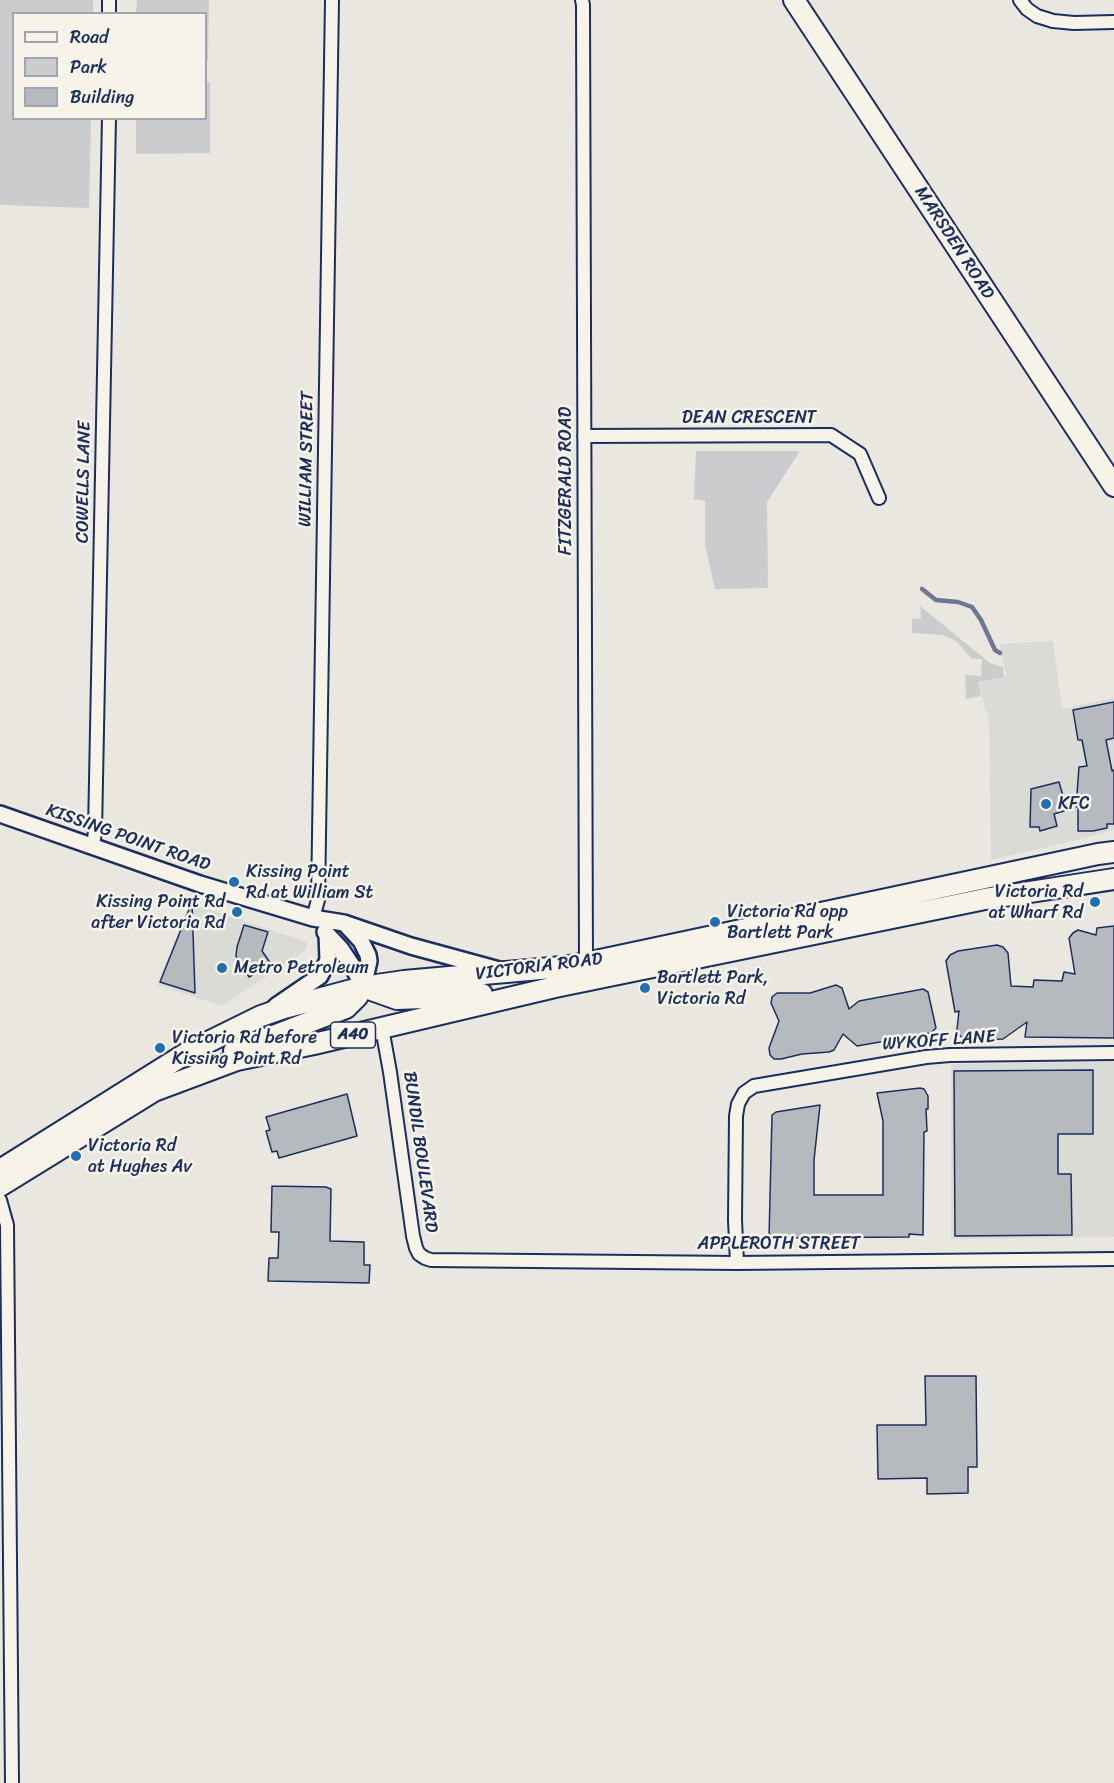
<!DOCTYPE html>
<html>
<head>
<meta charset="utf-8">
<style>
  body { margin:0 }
  #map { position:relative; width:1114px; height:1783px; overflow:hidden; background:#eae7e0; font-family:Sriracha,sans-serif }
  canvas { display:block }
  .legend { position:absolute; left:12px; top:12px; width:195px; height:108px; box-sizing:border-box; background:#f7f3e8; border:2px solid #9fa5b1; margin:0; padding:8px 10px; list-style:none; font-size:18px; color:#1b2f5e }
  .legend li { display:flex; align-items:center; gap:12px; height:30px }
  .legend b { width:30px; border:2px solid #9fa5b1 }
</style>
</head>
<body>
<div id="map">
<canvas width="1114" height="1783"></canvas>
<ul class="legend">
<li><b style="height:8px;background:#f7f3e8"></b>Road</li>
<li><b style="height:16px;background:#cbcccd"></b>Park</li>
<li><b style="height:16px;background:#b6babf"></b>Building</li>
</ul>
</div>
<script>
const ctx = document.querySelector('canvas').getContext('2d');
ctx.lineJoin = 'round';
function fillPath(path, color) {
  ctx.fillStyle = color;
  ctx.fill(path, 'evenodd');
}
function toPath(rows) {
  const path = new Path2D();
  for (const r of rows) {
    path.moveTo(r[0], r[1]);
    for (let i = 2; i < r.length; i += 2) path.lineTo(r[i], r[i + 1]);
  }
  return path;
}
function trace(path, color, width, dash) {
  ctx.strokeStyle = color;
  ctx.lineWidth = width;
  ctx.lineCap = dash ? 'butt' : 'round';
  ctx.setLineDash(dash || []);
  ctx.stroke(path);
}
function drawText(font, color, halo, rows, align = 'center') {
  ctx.font = font + ' Sriracha,sans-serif';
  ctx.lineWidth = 5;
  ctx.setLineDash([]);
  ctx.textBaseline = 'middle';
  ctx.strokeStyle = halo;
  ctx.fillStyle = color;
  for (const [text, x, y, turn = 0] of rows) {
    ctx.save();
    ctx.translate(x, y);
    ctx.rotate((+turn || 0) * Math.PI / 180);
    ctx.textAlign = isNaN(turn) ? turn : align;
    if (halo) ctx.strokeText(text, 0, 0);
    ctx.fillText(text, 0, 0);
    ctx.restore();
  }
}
fillPath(toPath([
  [1053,641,1062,709,1114,698,1114,829,1106,833,991,860,989,721,978,682,1007,676,999,644],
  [190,903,308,942,305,951,222,1006,157,985],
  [1114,1062,1114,1237,951,1239,951,1064]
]), '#dadad6');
fillPath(toPath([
  [0,0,93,0,93,13,14,14,14,118,91,119,89,208,0,205],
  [137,0,209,0,208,60,206,60,206,14,136,13],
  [206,82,210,82,210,153,136,154,136,119,206,118],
  [696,451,800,451,767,502,768,588,715,589,705,545,705,501,694,499],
  [920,606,990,663,1003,667,1004,677,978,682,981,696,966,699,965,675,981,676,982,659,972,659,956,641,943,635,912,633,912,619,921,618]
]), '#cbcccd');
trace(toPath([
  [922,589,936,600,958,602,972,607,981,620,995,650,1000,653]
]), '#6d7892', 4.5);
const building = toPath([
  [1114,702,1114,738,1106,740,1112,771,1114,770,1114,824,1107,824,1107,828,1093,831,1078,831,1078,806,1076,807,1079,767,1087,766,1082,740,1078,740,1073,710,1114,702],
  [1059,782,1067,810,1054,814,1057,826,1040,831,1039,827,1030,827,1031,789,1059,782],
  [192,902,195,993,160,982,192,902],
  [244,925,268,932,262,951,271,964,249,977,236,956,237,947,244,925],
  [1114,926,1114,1038,1025,1037,1027,1022,1003,1039,966,1040,960,1036,957,1029,959,1011,955,1012,946,961,950,955,958,951,997,945,1003,947,1008,953,1011,986,1033,987,1034,980,1062,981,1064,972,1075,974,1069,938,1073,933,1078,930,1096,935,1097,928,1114,926],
  [836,985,842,988,849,1009,859,1001,923,989,928,992,936,1028,931,1033,857,1046,843,1034,834,1050,829,1052,802,1054,781,1059,774,1059,770,1055,769,1048,779,1021,771,1003,772,997,777,993,810,993,836,985],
  [1093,1070,1093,1134,1058,1134,1058,1174,1071,1174,1072,1235,955,1236,954,1071,1093,1070],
  [920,1088,924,1089,928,1096,928,1109,926,1109,927,1131,924,1132,923,1235,909,1234,909,1237,769,1238,772,1115,776,1112,820,1105,814,1160,814,1195,883,1195,883,1121,877,1093,920,1088],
  [347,1094,357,1136,279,1158,277,1151,272,1152,266,1131,270,1130,266,1117,347,1094],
  [272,1186,326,1187,331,1189,330,1241,364,1242,364,1265,370,1265,369,1283,268,1281,269,1258,278,1258,279,1232,271,1232,272,1186],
  [925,1376,976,1376,977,1467,968,1467,968,1493,927,1494,927,1478,878,1479,877,1425,926,1425,925,1376]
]);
fillPath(building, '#b6babf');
trace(building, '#1b2f5e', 1.5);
const minor = toPath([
  [582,0,583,5,586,963],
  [1020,0,1027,9,1037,16,1053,21,1074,23,1114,22],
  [109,14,109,0],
  [584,436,831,435,860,454,879,498],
  [93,847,95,831,109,118],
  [313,918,318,900,332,0],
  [382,1028,390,1072,413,1236,416,1248,419,1254,425,1258,431,1260,737,1263,1114,1259],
  [0,1200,7,1225,12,1783],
  [737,1263,735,1220,736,1116,738,1104,744,1093,754,1086,926,1057,950,1055,1114,1053]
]);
const tertiary = toPath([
  [0,814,200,884,313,918,344,923,411,946,499,970],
  [347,926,361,941,368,955,369,961,363,987],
  [325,932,341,949,353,967,363,987],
  [276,1006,320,976,328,960,327,934]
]);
const primary = toPath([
  [794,0,1114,486]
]);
const trunk = toPath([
  [366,988,397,999,449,997,482,994],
  [234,1051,346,1008,357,997,363,987],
  [0,1170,190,1051,261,1016,284,1008,363,987,404,981,563,967,586,963,1098,854,1114,852],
  [0,1186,154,1091,237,1060,314,1044,555,987,985,899,1114,879]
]);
trace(minor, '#1b2f5e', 16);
trace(tertiary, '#1b2f5e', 20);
trace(primary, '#1b2f5e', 24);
trace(trunk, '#1b2f5e', 24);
trace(minor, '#f7f3e8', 12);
trace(tertiary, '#f7f3e8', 15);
trace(primary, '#f7f3e8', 20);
trace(trunk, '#f7f3e8', 20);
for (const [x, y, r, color] of [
  [1046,804,6,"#1f6fb2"],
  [234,882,6,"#1f6fb2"],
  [1095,902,6,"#1f6fb2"],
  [237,912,6,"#1f6fb2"],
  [715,922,6,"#1f6fb2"],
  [222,968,6,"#1f6fb2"],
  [645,988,6,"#1f6fb2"],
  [160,1048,6,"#1f6fb2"],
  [76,1156,6,"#1f6fb2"]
]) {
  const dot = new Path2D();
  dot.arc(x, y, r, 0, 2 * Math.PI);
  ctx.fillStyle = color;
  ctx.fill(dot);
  trace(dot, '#f7f3e8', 2);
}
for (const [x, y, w] of [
  [353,1035,45]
]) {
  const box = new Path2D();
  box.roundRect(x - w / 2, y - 13, w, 26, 4.5);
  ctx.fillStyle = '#f7f3e8';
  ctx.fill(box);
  trace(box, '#1b2f5e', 1.5);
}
drawText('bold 16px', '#1b2f5e', null, [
  ["A40",353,1035]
]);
drawText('18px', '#1b2f5e', '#f7f3e8', [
  ["MARSDEN ROAD",954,243,57],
  ["DEAN CRESCENT",749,418],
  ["WILLIAM STREET",307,459,-89],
  ["FITZGERALD ROAD",566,481,-90],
  ["COWELLS LANE",84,482,-89],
  ["KISSING POINT ROAD",128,838,19],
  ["VICTORIA ROAD",539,967,-7],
  ["WYKOFF LANE",939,1041,-4],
  ["BUNDIL BOULEVARD",420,1152,82],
  ["APPLEROTH STREET",779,1244]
]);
drawText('18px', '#1b2f5e', '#f7f3e8', [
  ["KFC",1058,804],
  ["Kissing Point",246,872],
  ["Rd at William St",246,893],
  ["Victoria Rd",1083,892,"right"],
  ["at Wharf Rd",1083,913,"right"],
  ["Kissing Point Rd",225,902,"right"],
  ["after Victoria Rd",225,923,"right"],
  ["Victoria Rd opp",727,912],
  ["Bartlett Park",727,933],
  ["Metro Petroleum",234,968],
  ["Bartlett Park,",657,978],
  ["Victoria Rd",657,999],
  ["Victoria Rd before",172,1038],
  ["Kissing Point Rd",172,1059],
  ["Victoria Rd",88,1146],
  ["at Hughes Av",88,1167]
], 'left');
</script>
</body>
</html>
